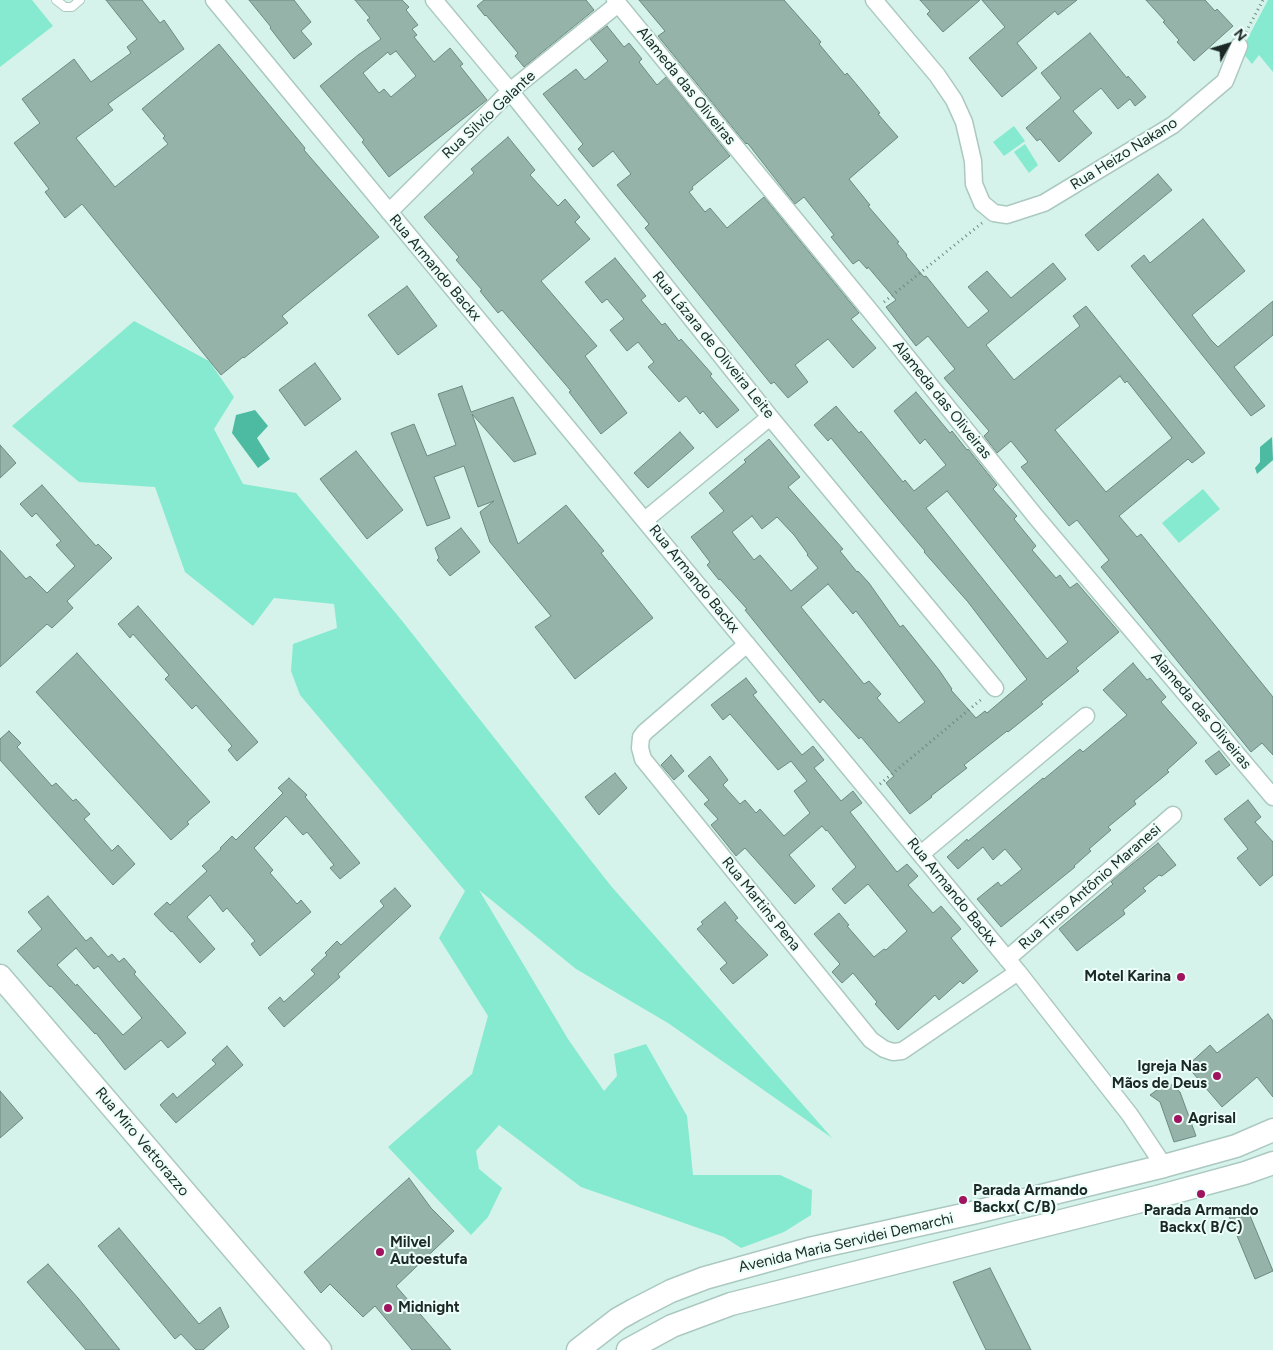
<!DOCTYPE html>
<html>
<head>
<meta charset="utf-8">
<style>
  body { margin:0 }
  #map { position:relative; width:1273px; height:1350px; overflow:hidden; background:#d5f3ea; font-family:Figtree,sans-serif }
  canvas { display:block }
  .north { position:absolute; left:1203px; top:20px; width:50px; height:50px; -webkit-text-stroke:4px #ebfef8; paint-order:stroke; rotate:51deg; font-size:14px; font-weight:700; line-height:20px; text-align:center; color:#1c2825 }
  .north::after { content:''; display:block; margin:auto; width:18px; height:22px; background:#1c2825; clip-path:polygon(50% 0,100% 100%,50% 72%,0 100%) }
</style>
</head>
<body>
<div id="map">
<canvas width="1273" height="1350"></canvas>
<div class="north">N</div>
</div>
<script>
const ctx = document.querySelector('canvas').getContext('2d');
ctx.lineJoin = 'round';
function fillPath(path, color) {
  ctx.fillStyle = color;
  ctx.fill(path, 'evenodd');
}
function toPath(rows) {
  const path = new Path2D();
  for (const r of rows) {
    path.moveTo(r[0], r[1]);
    for (let i = 2; i < r.length; i += 2) path.lineTo(r[i], r[i + 1]);
  }
  return path;
}
function trace(path, color, width, dash) {
  ctx.strokeStyle = color;
  ctx.lineWidth = width;
  ctx.lineCap = dash ? 'butt' : 'round';
  ctx.setLineDash(dash || []);
  ctx.stroke(path);
}
function drawText(font, color, halo, rows, align = 'center') {
  ctx.font = font + ' Figtree,sans-serif';
  ctx.lineWidth = 4;
  ctx.setLineDash([]);
  ctx.textBaseline = 'middle';
  ctx.strokeStyle = halo;
  ctx.fillStyle = color;
  for (const [text, x, y, turn = 0] of rows) {
    ctx.save();
    ctx.translate(x, y);
    ctx.rotate((+turn || 0) * Math.PI / 180);
    ctx.textAlign = isNaN(turn) ? turn : align;
    if (halo) ctx.strokeText(text, 0, 0);
    ctx.fillText(text, 0, 0);
    ctx.restore();
  }
}
fillPath(toPath([
  [0,0,32,0,53,26,0,67],
  [1268,0,1273,0,1273,72,1259,55,1252,64,1241,51],
  [1014,126,1025,141,1004,156,993,142],
  [1025,144,1038,165,1029,173,1014,152],
  [134,321,209,361,234,397,214,429,243,484,296,493,403,622,611,886,832,1138,668,1023,576,969,479,890,568,1039,604,1091,617,1076,614,1054,646,1044,687,1116,693,1175,780,1175,812,1190,811,1215,784,1232,741,1248,724,1237,581,1187,499,1125,476,1151,479,1169,502,1188,488,1217,471,1235,388,1147,472,1074,488,1016,439,938,465,891,300,695,291,671,293,644,337,628,334,604,274,598,253,626,185,572,155,487,79,482,12,426],
  [1203,489,1220,509,1179,543,1162,523]
]), '#85eacf');
fillPath(toPath([
  [255,410,268,426,257,438,270,459,258,468,232,433,236,415],
  [1272,437,1273,460,1257,474,1255,468,1260,462,1260,447]
]), '#4cbba1');
const building = toPath([
  [106,0,142,0,160,23,164,20,184,49,108,104,113,110,76,138,115,187,168,144,163,138,165,136,142,109,219,44,305,148,304,150,379,237,282,316,288,323,244,358,243,357,221,375,82,204,65,218,45,192,49,189,14,143,40,123,22,99,74,59,91,82,131,53,127,47,137,39,106,0],
  [249,0,294,0,311,22,301,31,312,44,294,59,270,28,271,27,249,0],
  [355,0,402,0,409,7,406,10,418,25,412,29,417,35,414,37,434,62,450,48,463,64,460,66,487,100,389,177,362,142,364,140,320,86,358,55,381,39,367,20,370,18,355,0],
  [396,51,416,76,391,97,384,89,379,93,363,73,388,52,390,55,396,51],
  [484,0,586,0,594,10,524,67,515,56,518,53,486,15,485,16,477,6,484,0],
  [639,0,784,0,821,42,819,44,845,75,847,73,862,91,880,113,878,114,898,137,849,179,870,205,868,206,899,242,897,243,907,255,906,256,924,277,926,276,968,328,989,311,968,287,987,271,1011,298,1053,263,1066,279,986,345,1014,380,1080,326,1073,316,1086,306,1205,453,1192,463,1188,459,1119,516,1137,537,1141,534,1273,697,1273,755,1262,743,1251,752,1101,567,1109,560,1077,520,1069,526,1021,467,1028,462,1011,441,997,453,984,436,989,431,944,378,955,369,928,336,916,346,886,307,896,300,868,267,867,269,859,260,853,264,831,237,834,235,804,197,795,204,749,145,747,143,746,144,658,36,665,31,639,0],
  [1120,376,1125,383,1127,381,1172,438,1106,492,1055,430,1120,376],
  [920,0,980,0,943,32,927,14,930,11,920,0],
  [982,0,1077,0,1058,15,1055,11,1017,43,1037,68,1002,97,969,58,1005,27,982,0],
  [1146,0,1205,0,1215,11,1217,9,1233,26,1194,61,1177,42,1179,40,1163,22,1165,21,1146,0],
  [607,26,624,47,629,43,642,59,639,62,657,85,666,77,730,156,692,187,693,189,689,192,705,212,710,208,727,228,764,197,859,313,851,319,876,348,853,368,828,339,795,365,808,382,788,398,774,382,771,384,645,228,649,224,617,185,631,174,613,151,593,167,578,149,583,144,543,94,576,69,585,80,608,61,590,39,607,26],
  [1090,33,1127,78,1128,76,1146,97,1135,106,1130,99,1118,109,1101,88,1073,111,1092,133,1059,162,1040,139,1037,141,1026,128,1061,98,1041,73,1090,33],
  [508,137,535,170,530,175,558,206,565,199,580,217,575,222,590,239,541,281,597,346,585,356,627,413,601,434,569,392,571,391,502,310,498,313,480,291,482,290,456,260,459,257,424,217,474,173,471,169,508,137],
  [1158,174,1172,190,1098,251,1085,235,1158,174],
  [1203,219,1245,271,1192,315,1211,340,1218,347,1273,301,1273,335,1234,367,1265,406,1251,416,1131,266,1144,255,1150,263,1203,219],
  [615,258,646,296,641,300,662,325,665,323,679,341,681,339,712,374,710,376,739,410,717,428,703,411,700,414,686,396,679,402,648,367,654,362,638,342,627,351,610,330,624,319,607,299,602,303,585,282,615,258],
  [407,286,437,326,398,355,368,315,407,286],
  [315,363,341,399,305,426,279,390,315,363],
  [462,386,471,412,513,397,536,454,514,462,472,414,518,544,566,505,604,551,601,553,653,618,575,679,535,627,551,616,490,542,480,512,494,501,478,507,464,466,434,477,450,518,427,526,391,433,414,424,427,456,456,445,438,394,462,386],
  [916,392,950,433,952,431,967,450,968,449,997,485,993,489,1017,516,1014,519,1036,546,1032,550,1056,578,1060,575,1070,588,1077,583,1119,632,1076,668,1079,671,1041,702,1043,704,1008,732,1007,731,964,765,967,768,931,796,932,797,910,814,886,783,894,776,861,737,859,739,823,699,820,703,745,610,747,609,720,579,719,580,707,565,710,562,691,537,724,511,709,493,746,462,744,460,769,439,800,477,788,487,843,549,840,551,857,572,858,571,869,583,900,627,903,625,939,670,952,689,951,690,976,718,985,711,987,713,1027,679,1026,678,968,602,924,552,925,551,882,500,831,438,828,441,814,425,836,406,859,433,861,431,903,482,905,480,914,491,946,465,925,439,920,444,894,411,916,392],
  [947,491,1068,642,1047,659,926,508,947,491],
  [752,516,762,529,777,517,794,535,808,554,807,555,818,568,791,591,760,555,754,560,732,532,752,516],
  [828,584,853,614,856,611,925,702,899,723,877,698,881,694,869,681,864,684,801,607,828,584],
  [680,432,694,448,648,488,634,473,680,432],
  [0,445,16,463,0,478,0,445],
  [356,451,403,510,367,539,320,479,356,451],
  [42,485,96,546,98,544,112,558,67,601,73,608,52,628,47,624,0,667,0,550,26,579,30,576,47,593,75,566,56,545,61,541,36,513,32,517,20,504,42,485],
  [461,528,480,552,450,576,437,560,439,558,435,548,461,528],
  [138,606,258,742,237,761,228,750,232,746,196,705,192,709,175,690,165,679,169,675,133,634,130,638,118,624,138,606],
  [77,653,210,802,187,822,189,824,171,840,36,692,77,653],
  [1133,663,1147,680,1150,678,1166,697,1161,702,1197,743,1167,770,1169,772,1134,801,1136,804,1108,827,1111,830,1089,849,1091,851,1074,866,1075,867,1001,927,977,899,998,882,1001,886,1022,869,1005,849,993,860,983,847,958,869,947,857,967,839,968,841,1043,778,1044,779,1080,749,1083,752,1127,715,1103,690,1133,663],
  [746,678,757,692,753,695,802,755,813,746,824,760,814,768,841,801,853,791,862,803,850,812,897,872,907,864,918,876,908,885,933,913,941,906,961,929,951,938,978,971,963,984,960,981,939,1000,935,995,898,1030,875,1004,877,1002,853,973,842,983,832,972,840,964,814,934,839,913,849,925,847,926,874,957,884,949,886,950,907,931,868,884,845,904,832,889,856,867,827,830,826,831,822,826,789,855,815,886,795,904,745,848,736,856,724,841,711,825,718,819,704,804,709,800,688,776,710,756,728,780,723,785,740,804,745,800,756,813,760,809,784,836,810,813,794,791,807,781,791,761,778,770,730,714,723,720,711,705,746,678],
  [9,731,21,743,17,747,52,786,56,783,73,801,76,799,90,814,84,819,112,851,118,845,135,864,113,885,0,760,0,739,9,731],
  [1219,751,1230,765,1216,775,1205,761,1219,751],
  [671,755,684,771,674,780,661,765,671,755],
  [615,773,627,788,599,815,585,797,615,773],
  [289,778,307,795,305,797,360,863,340,879,330,868,334,865,307,832,303,835,286,816,254,848,273,870,270,873,297,904,301,900,311,912,260,956,251,944,255,941,227,908,223,912,210,895,187,917,215,949,200,963,172,931,171,932,154,914,167,902,170,905,207,871,202,866,221,849,220,848,232,836,236,840,283,793,278,788,289,778],
  [1248,800,1261,817,1255,822,1273,842,1273,875,1260,886,1237,858,1248,849,1224,819,1248,800],
  [1158,843,1176,865,1162,876,1159,875,1143,888,1146,891,1123,910,1125,914,1077,951,1059,929,1113,884,1111,882,1115,878,1158,843],
  [395,888,411,906,338,974,340,977,284,1027,268,1008,280,997,284,1002,315,974,311,970,327,955,325,953,337,941,341,945,384,906,380,901,395,888],
  [48,896,86,941,91,937,108,957,112,954,119,962,124,958,136,972,134,974,186,1033,168,1048,161,1040,125,1070,96,1033,95,1034,51,986,50,987,17,951,42,929,28,912,48,896],
  [76,948,94,969,98,966,142,1018,123,1035,77,984,76,986,57,965,76,948],
  [725,902,738,918,735,920,768,955,733,984,720,969,727,963,697,929,703,924,701,922,725,902],
  [1268,1014,1273,1021,1273,1097,1257,1077,1222,1107,1187,1066,1210,1045,1217,1053,1268,1014],
  [227,1046,243,1065,176,1123,160,1105,173,1093,177,1098,216,1064,212,1060,227,1046],
  [1168,1082,1180,1092,1196,1136,1174,1142,1160,1102,1150,1095,1168,1082],
  [0,1091,23,1118,0,1138,0,1091],
  [409,1178,431,1208,454,1231,396,1286,451,1350,412,1350,375,1306,363,1317,330,1284,321,1293,304,1272,409,1178],
  [1246,1206,1273,1271,1255,1279,1228,1214,1246,1206],
  [119,1228,199,1324,220,1307,229,1327,203,1350,196,1350,181,1334,175,1339,98,1246,119,1228],
  [48,1264,78,1298,120,1350,86,1350,27,1282,48,1264],
  [990,1268,1031,1350,986,1350,953,1282,990,1268]
]);
fillPath(building, '#96b3aa');
trace(building, '#6d8980', 1);
const lane = toPath([
  [56,0,65,7,72,7,80,0]
]);
const street = toPath([
  [214,0,1018,972,1130,1115,1164,1166],
  [434,0,510,91,770,417,995,688],
  [615,0,871,312,1036,517,1273,797],
  [874,0,937,75,954,100,964,122,973,161,974,184,982,203,994,213,1007,215,1044,203,1173,125,1225,81,1239,46],
  [389,212,510,91,618,4],
  [645,520,770,417],
  [747,644,645,732,641,737,640,748,643,759,871,1040,884,1049,893,1052,902,1051,1018,972],
  [921,854,1086,716],
  [1007,959,1173,815]
]);
const secondary = toPath([
  [0,976,320,1350],
  [578,1350,618,1319,634,1310,671,1291,705,1278,809,1249,972,1213,1164,1166,1236,1146,1273,1130],
  [628,1350,672,1326,731,1304,1157,1197,1245,1173,1273,1163]
]);
trace(lane, '#abc9c0', 10);
trace(street, '#abc9c0', 19);
trace(secondary, '#abc9c0', 25);
trace(toPath([
  [1246,32,1263,0],
  [884,302,982,223],
  [880,784,983,698]
]), '#71857f', 3, [1, 4]);
trace(lane, '#fff', 8);
trace(street, '#fff', 16);
trace(secondary, '#fff', 22);
for (const [x, y, r, color] of [
  [1181,977,5,"#9f135f"],
  [1217,1076,5,"#9f135f"],
  [1178,1119,5,"#9f135f"],
  [1201,1194,5,"#9f135f"],
  [963,1200,5,"#9f135f"],
  [380,1252,5,"#9f135f"],
  [388,1308,5,"#9f135f"]
]) {
  const dot = new Path2D();
  dot.arc(x, y, r, 0, 2 * Math.PI);
  ctx.fillStyle = color;
  ctx.fill(dot);
  trace(dot, '#ebfef8', 2);
}
drawText('15px', '#1c2825', '#ebfef8', [
  ["Alameda das Oliveiras",686,86,51],
  ["Rua Silvio Galante",489,115,-43],
  ["Rua Heizo Nakano",1124,154,-32],
  ["Rua Armando Backx",435,268,50],
  ["Rua Lázara de Oliveira Leite",713,345,51],
  ["Alameda das Oliveiras",942,400,51],
  ["Rua Armando Backx",694,579,51],
  ["Alameda das Oliveiras",1201,711,50],
  ["Rua Tirso Antônio Maranesi",1090,887,-41],
  ["Rua Armando Backx",952,892,51],
  ["Rua Martins Pena",761,904,51],
  ["Rua Miro Vettorazzo",142,1142,50],
  ["Avenida Maria Servidei Demarchi",846,1243,-13]
]);
drawText('bold 15px', '#1c2825', '#ebfef8', [
  ["Motel Karina",1171,977,"right"],
  ["Igreja Nas",1207,1067,"right"],
  ["Mãos de Deus",1207,1084,"right"],
  ["Agrisal",1188,1119],
  ["Parada Armando",973,1191],
  ["Backx( C/B)",973,1208],
  ["Parada Armando",1201,1211,"center"],
  ["Backx( B/C)",1201,1228,"center"],
  ["Milvel",390,1243],
  ["Autoestufa",390,1260],
  ["Midnight",398,1308]
], 'left');
</script>
</body>
</html>
